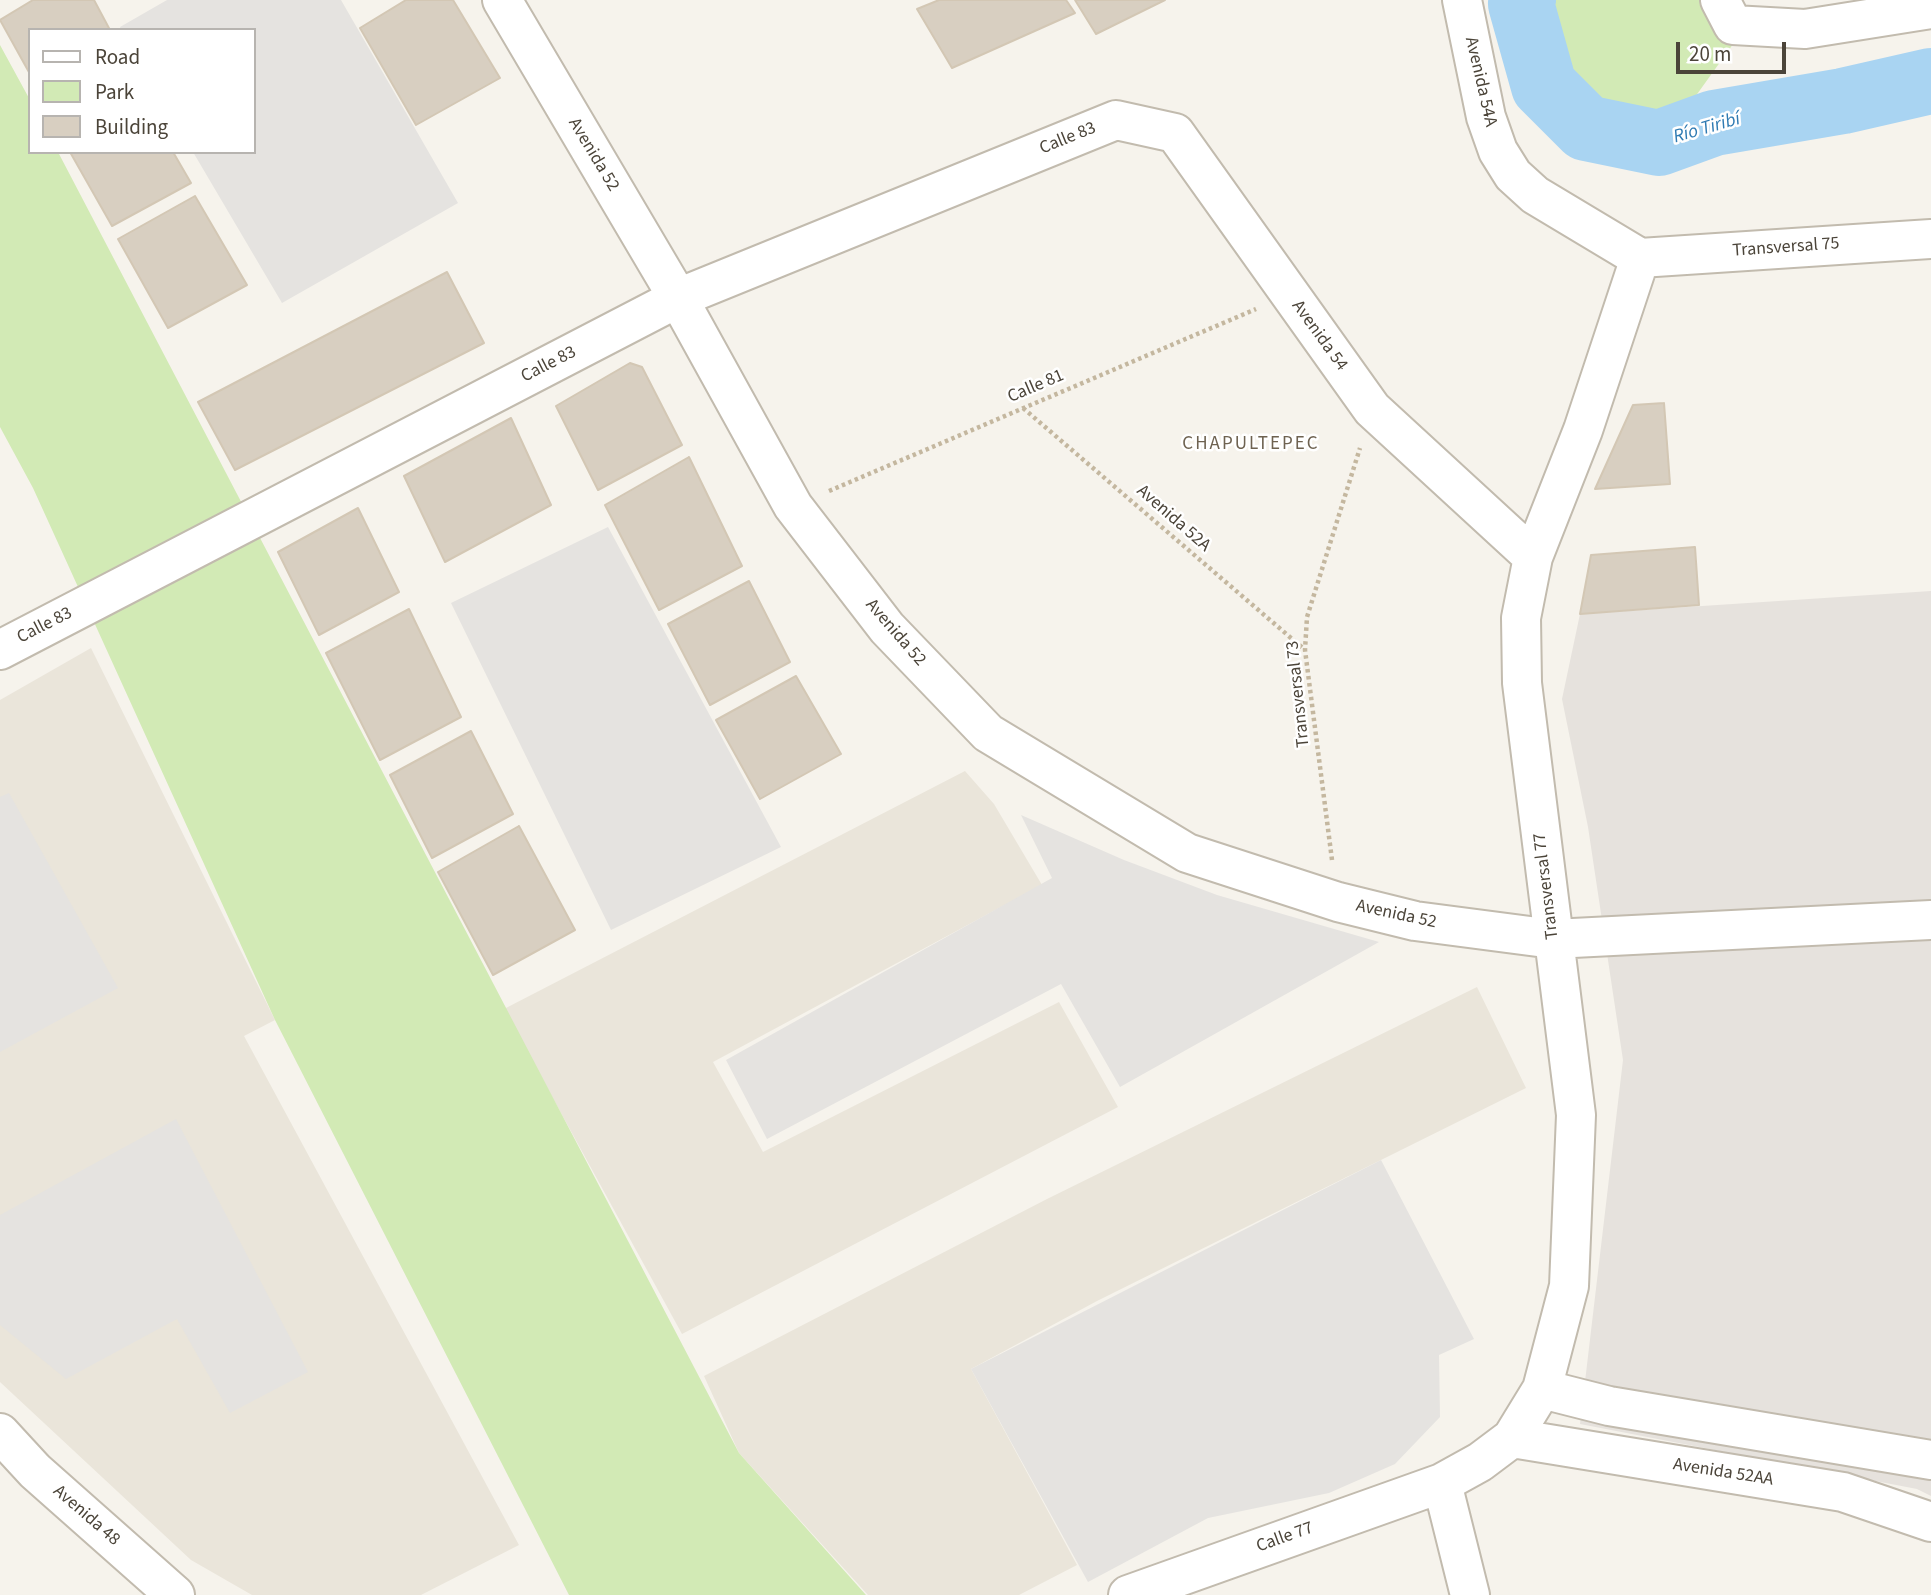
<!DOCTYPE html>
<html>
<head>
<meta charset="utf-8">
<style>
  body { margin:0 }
  #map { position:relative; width:1931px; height:1595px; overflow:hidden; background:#f6f3ec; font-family:"Source Sans 3",sans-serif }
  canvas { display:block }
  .legend { position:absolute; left:28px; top:28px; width:228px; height:126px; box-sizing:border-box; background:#fff; border:2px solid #b7b4b0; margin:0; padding:9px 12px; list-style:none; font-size:21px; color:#4b4439 }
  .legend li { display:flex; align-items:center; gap:14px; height:35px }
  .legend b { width:35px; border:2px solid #b7b4b0 }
  .scale { position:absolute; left:1676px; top:42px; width:110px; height:32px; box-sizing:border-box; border:4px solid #4b4439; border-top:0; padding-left:9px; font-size:21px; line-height:24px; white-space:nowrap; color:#4b4439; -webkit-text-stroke:5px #fff; paint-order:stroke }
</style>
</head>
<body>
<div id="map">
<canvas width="1931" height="1595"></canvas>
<ul class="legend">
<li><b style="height:9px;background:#fff"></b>Road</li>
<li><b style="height:19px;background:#d2eab5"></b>Park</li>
<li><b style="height:19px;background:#d8cfc1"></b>Building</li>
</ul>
<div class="scale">20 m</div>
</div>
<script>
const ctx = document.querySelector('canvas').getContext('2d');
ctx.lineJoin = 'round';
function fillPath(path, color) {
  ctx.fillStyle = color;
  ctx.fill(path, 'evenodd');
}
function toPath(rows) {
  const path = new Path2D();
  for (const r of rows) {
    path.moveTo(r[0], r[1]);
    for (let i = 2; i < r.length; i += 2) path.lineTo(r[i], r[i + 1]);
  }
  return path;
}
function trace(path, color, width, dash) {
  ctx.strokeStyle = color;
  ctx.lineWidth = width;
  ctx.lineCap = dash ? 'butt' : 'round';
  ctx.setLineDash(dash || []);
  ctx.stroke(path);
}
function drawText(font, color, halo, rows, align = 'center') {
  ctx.font = font + ' "Source Sans 3",sans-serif';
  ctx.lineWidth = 5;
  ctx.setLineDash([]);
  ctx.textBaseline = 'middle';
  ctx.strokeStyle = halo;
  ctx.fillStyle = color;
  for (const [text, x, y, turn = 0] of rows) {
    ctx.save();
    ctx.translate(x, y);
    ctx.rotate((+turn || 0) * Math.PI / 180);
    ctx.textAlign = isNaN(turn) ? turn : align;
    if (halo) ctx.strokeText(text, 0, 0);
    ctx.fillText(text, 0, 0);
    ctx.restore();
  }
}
fillPath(toPath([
  [91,648,275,1020,244,1036,519,1545,421,1595,252,1595,191,1560,0,1382,0,700],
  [965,771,994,804,1042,885,713,1062,763,1152,1059,1002,1118,1107,682,1334,504,1009],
  [1477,987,1526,1088,1097,1301,971,1369,1077,1565,1019,1595,868,1595,739,1453,704,1376,1047,1199]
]), '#eae5da');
fillPath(toPath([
  [1931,591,1931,1496,1917,1489,1580,1424,1623,1060,1588,827,1562,699,1580,614]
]), '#e6e2dd');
fillPath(toPath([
  [1537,0,1712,0,1736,40,1672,129,1584,104,1548,58],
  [0,45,30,100,30,152,58,152,739,1453,866,1595,569,1595,275,1020,33,488,0,427]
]), '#d2eab5');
fillPath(toPath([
  [167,0,341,0,458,203,282,303,193,152,254,152,254,30,121,30,120,27],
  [608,527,781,847,611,930,451,603],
  [9,793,118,988,0,1052,0,797],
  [1021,815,1124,860,1217,895,1379,942,1120,1087,1061,984,767,1139,726,1060,1052,878],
  [176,1119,308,1372,230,1413,177,1319,66,1379,0,1325,0,1215],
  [1381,1160,1474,1339,1439,1355,1440,1417,1395,1464,1329,1493,1208,1518,1088,1582,971,1369]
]), '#e5e3e0');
trace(toPath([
  [1523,0,1521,4,1544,86,1586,128,1659,143,1714,123,1843,101,1931,81]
]), '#a9d4f2', 66);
const building = toPath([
  [33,0,94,0,110,30,30,30,30,74,0,20,33,0],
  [406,0,453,0,500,78,416,125,360,28,406,0],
  [939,0,1066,0,1075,13,952,68,917,9,939,0],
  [1075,0,1165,0,1096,34,1075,0],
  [70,152,173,152,191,183,112,226,70,152],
  [195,196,247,285,168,328,118,239,195,196],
  [447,272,484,343,235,470,198,402,447,272],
  [630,363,642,367,682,445,598,490,556,406,630,363],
  [1664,403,1670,484,1595,489,1633,405,1664,403],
  [511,418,551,505,445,562,404,476,511,418],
  [689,457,742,566,659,610,605,505,689,457],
  [358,508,399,592,319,635,278,552,358,508],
  [1695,547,1699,605,1580,614,1591,555,1695,547],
  [749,581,790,662,710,705,668,624,749,581],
  [409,609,461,717,380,760,326,653,409,609],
  [796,676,841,754,760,799,716,720,796,676],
  [471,731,513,814,432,858,390,775,471,731],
  [519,826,575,930,493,975,438,872,519,826]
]);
fillPath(building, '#d8cfc1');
trace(building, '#d3c7b4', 2);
const minor = toPath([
  [502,0,678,298,793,506,887,628,988,733,1187,853,1338,902,1415,921,1553,939,1931,920],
  [1462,0,1486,117,1498,151,1513,175,1535,195,1640,258],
  [1720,0,1733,25,1805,29,1931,9],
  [1640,258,1931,239],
  [0,650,678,298,1116,120,1175,133,1372,409,1533,557],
  [1542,1389,1609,1406,1931,1460],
  [0,1433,35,1471,175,1595],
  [1512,1438,1843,1492,1931,1522],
  [1442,1483,1470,1595],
  [1128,1595,1442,1483,1480,1462,1512,1438,1542,1389,1569,1286,1576,1115,1522,683,1521,618,1533,557,1583,430,1640,258]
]);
trace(minor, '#c2bbae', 42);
trace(toPath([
  [1023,408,1305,650],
  [829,491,1256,309],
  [1332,860,1305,650,1307,617,1360,448]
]), '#c4b79f', 4.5, [3.5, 3.5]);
trace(minor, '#fff', 38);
drawText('18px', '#4b4439', '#fff', [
  ["Avenida 54A",1480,82,77],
  ["Calle 83",1068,139,-22],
  ["Avenida 52",593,155,59],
  ["Transversal 75",1786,248,-4],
  ["Avenida 54",1319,336,54],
  ["Calle 83",549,365,-27],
  ["Calle 81",1036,387,-23],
  ["Avenida 52A",1173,519,41],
  ["Calle 83",45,626,-27],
  ["Avenida 52",895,633,49],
  ["Transversal 73",1299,694,-96],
  ["Transversal 77",1547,886,-97],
  ["Avenida 52",1396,915,12],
  ["Avenida 52AA",1723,1473,9],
  ["Avenida 48",86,1516,41],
  ["Calle 77",1285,1538,-20]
]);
drawText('italic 19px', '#2e7ab2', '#fff', [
  ["Río Tiribí",1707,129,-16]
]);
ctx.letterSpacing = '2px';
drawText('19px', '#6e6250', '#fff', [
  ["CHAPULTEPEC",1251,445]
]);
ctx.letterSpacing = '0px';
</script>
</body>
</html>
